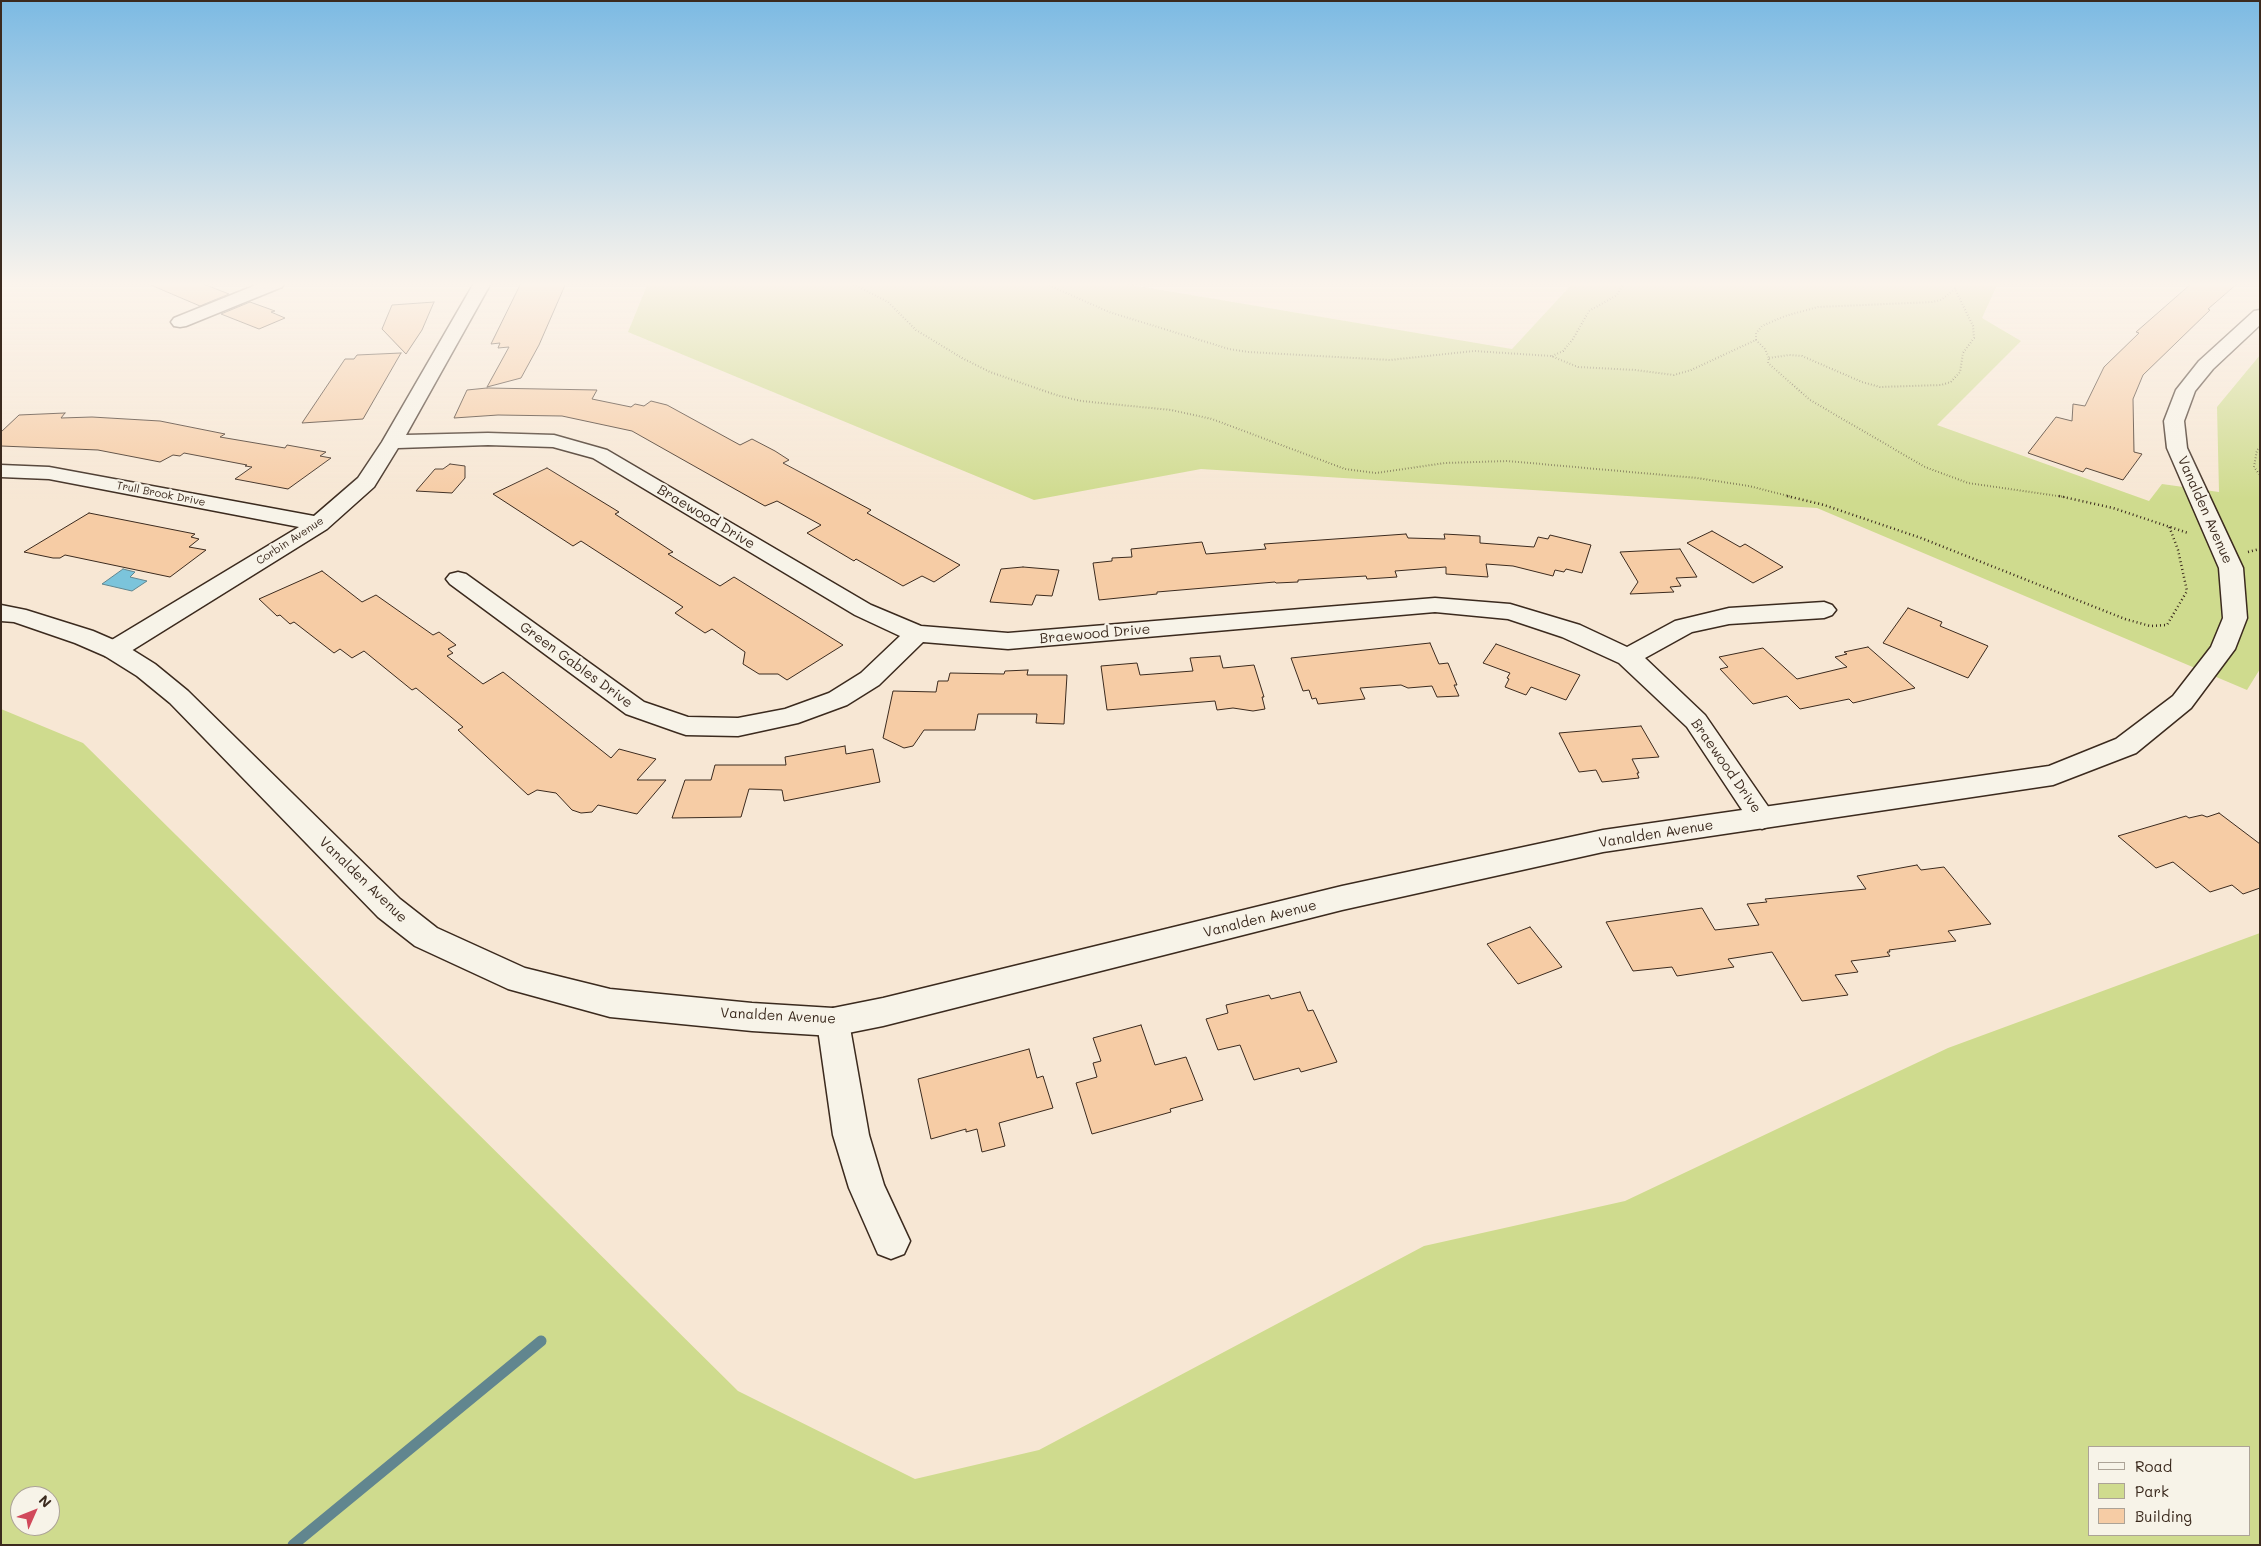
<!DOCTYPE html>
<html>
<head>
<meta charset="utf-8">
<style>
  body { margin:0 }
  #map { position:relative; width:2261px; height:1546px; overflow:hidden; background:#f7e7d4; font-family:Mali,sans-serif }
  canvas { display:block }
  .frame { position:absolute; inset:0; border:2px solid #3b2a1e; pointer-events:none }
  .legend { position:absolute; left:2088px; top:1446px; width:162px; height:90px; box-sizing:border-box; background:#f7f3e8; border:1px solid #aca397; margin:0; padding:6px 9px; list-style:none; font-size:15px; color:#3b2a1e }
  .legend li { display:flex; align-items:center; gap:10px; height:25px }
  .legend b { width:25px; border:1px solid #aca397 }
  .north { position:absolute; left:10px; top:1486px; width:50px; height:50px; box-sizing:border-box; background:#f7f3e8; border:1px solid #aca397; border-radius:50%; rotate:46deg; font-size:14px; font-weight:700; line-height:20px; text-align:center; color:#3b2a1e }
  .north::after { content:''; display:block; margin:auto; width:18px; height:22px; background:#d1495b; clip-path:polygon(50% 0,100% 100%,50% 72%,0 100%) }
</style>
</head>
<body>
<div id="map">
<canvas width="2261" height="1546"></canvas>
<div class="frame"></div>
<ul class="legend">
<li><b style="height:6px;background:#f7f3e8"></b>Road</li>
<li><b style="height:14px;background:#cfdb8e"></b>Park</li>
<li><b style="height:14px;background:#f6cca5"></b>Building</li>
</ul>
<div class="north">N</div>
</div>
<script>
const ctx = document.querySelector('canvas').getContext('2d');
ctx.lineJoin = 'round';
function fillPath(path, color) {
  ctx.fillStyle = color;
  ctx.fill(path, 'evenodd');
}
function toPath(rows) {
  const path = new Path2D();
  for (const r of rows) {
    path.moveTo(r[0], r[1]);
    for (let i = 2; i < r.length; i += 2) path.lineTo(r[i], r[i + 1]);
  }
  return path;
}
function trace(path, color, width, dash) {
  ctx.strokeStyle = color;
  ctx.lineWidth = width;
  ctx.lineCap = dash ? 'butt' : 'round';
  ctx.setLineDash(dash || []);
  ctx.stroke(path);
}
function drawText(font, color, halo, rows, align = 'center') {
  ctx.font = font + ' Mali,sans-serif';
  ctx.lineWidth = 4.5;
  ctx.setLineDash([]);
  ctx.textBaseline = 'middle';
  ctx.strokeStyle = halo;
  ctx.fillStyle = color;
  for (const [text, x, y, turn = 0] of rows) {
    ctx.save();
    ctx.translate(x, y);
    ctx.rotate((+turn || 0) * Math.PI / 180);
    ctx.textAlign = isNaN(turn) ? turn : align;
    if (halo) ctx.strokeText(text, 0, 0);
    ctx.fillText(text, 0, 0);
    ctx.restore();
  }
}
fillPath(toPath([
  [648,283,1120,283,1512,349,1573,283,1998,283,1982,318,2021,341,1937,425,2149,501,2162,484,2219,492,2217,407,2260,355,2260,669,2247,690,1817,508,1201,469,1034,500,628,332],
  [1,709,83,743,738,1391,915,1479,1039,1450,1424,1246,1625,1201,1948,1048,2260,933,2260,1545,1,1545],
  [2090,1447,2250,1447,2250,1535,2090,1535],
  [20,1496,50,1496,50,1526,20,1526]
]), '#cfdb8e');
const water = toPath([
  [123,569,135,572,130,577,147,581,132,591,102,584,123,569]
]);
fillPath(water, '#7bc4db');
trace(water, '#61868f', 1);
trace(toPath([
  [293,1545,541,1341]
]), '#61868f', 11);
const building = toPath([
  [146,283,201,283,229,294,200,306,146,283],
  [521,283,566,283,539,345,521,378,487,387,509,347,498,348,500,343,491,344,521,283],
  [2192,283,2238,283,2208,309,2210,310,2143,375,2133,399,2134,452,2142,454,2123,480,2086,468,2083,472,2028,453,2056,417,2072,421,2073,404,2085,406,2104,367,2139,333,2136,332,2192,283],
  [250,302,275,311,271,312,285,318,259,329,221,314,250,302],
  [434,302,422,330,406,354,382,329,392,305,434,302],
  [401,353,363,419,302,423,345,359,354,359,357,355,401,353],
  [487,388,597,390,592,399,631,407,635,404,644,406,651,401,667,405,740,445,752,439,775,451,789,460,783,463,871,510,867,513,960,565,934,582,922,576,903,586,856,559,854,561,807,533,821,525,777,501,765,506,632,431,562,416,498,415,454,418,467,390,487,388],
  [65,413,61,418,92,417,160,421,225,434,220,437,285,448,287,445,326,452,320,456,331,458,288,489,235,479,252,467,245,466,247,465,184,453,180,456,173,455,160,462,98,450,1,446,1,432,19,415,65,413],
  [450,464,465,466,465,478,452,493,416,491,435,469,443,469,450,464],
  [547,468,619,512,615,514,673,552,668,554,720,586,734,577,843,645,787,680,778,674,759,674,743,664,745,652,712,629,705,633,675,613,683,607,581,541,573,546,493,494,547,468],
  [89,513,195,534,191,537,199,539,189,547,206,550,170,577,65,555,60,558,53,558,24,552,89,513],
  [1712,531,1740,547,1745,544,1783,567,1753,583,1687,543,1712,531],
  [1406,534,1408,538,1445,539,1444,534,1480,536,1480,543,1534,547,1538,537,1548,539,1550,535,1591,545,1582,573,1566,569,1564,572,1555,570,1553,576,1513,566,1486,564,1488,577,1446,574,1446,567,1395,571,1397,577,1367,579,1366,576,1298,580,1298,582,1276,583,1275,582,1157,592,1157,594,1099,600,1093,563,1112,561,1112,558,1132,557,1131,549,1202,542,1206,554,1266,549,1264,544,1406,534],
  [1680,549,1697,577,1676,578,1681,586,1670,587,1674,592,1630,594,1638,582,1620,552,1680,549],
  [1023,567,1059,570,1052,596,1036,595,1032,605,990,602,1001,569,1023,567],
  [322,571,362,602,376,595,433,635,439,632,456,645,448,649,453,653,447,656,483,684,503,672,611,758,619,749,656,759,637,780,666,780,637,814,598,805,592,812,581,813,572,810,556,793,537,790,528,795,458,730,463,727,416,688,412,690,364,651,352,658,340,649,334,653,294,622,290,624,280,615,277,616,259,599,322,571],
  [1908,608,1942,622,1940,626,1988,646,1968,678,1883,643,1908,608],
  [1430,643,1439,664,1448,663,1457,685,1454,685,1459,696,1437,697,1432,686,1408,688,1401,685,1360,688,1365,699,1318,704,1316,698,1312,699,1309,690,1303,691,1291,658,1430,643],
  [1496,644,1580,675,1566,700,1531,687,1526,695,1505,687,1509,679,1507,678,1510,673,1483,663,1496,644],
  [1868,647,1915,688,1853,703,1849,699,1800,709,1787,696,1753,704,1720,669,1728,667,1719,657,1763,648,1797,679,1847,667,1835,657,1847,654,1844,652,1868,647],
  [1220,656,1223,668,1254,665,1264,697,1262,697,1265,709,1253,711,1233,708,1217,710,1215,701,1107,710,1101,666,1137,663,1140,675,1193,671,1190,658,1220,656],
  [1028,670,1027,675,1067,675,1064,724,1036,723,1037,714,978,714,975,730,924,730,913,746,904,748,883,738,893,691,936,692,938,681,948,681,950,673,1004,674,1005,671,1028,670],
  [1641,726,1659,757,1632,759,1639,773,1637,773,1639,778,1602,782,1596,770,1579,772,1559,733,1641,726],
  [845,746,846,754,873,749,880,782,784,801,782,790,749,789,741,817,672,818,685,780,711,780,715,765,786,765,785,757,845,746],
  [2219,813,2260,844,2260,888,2243,894,2232,885,2210,892,2173,862,2156,868,2118,836,2186,816,2189,818,2202,815,2207,817,2219,813],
  [1917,865,1921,870,1944,867,1991,924,1948,931,1956,941,1889,950,1890,952,1887,952,1890,956,1851,961,1858,972,1835,975,1848,995,1802,1001,1772,952,1728,959,1734,967,1677,976,1672,967,1633,971,1606,922,1702,908,1715,930,1759,925,1747,904,1767,902,1765,899,1866,889,1857,876,1917,865],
  [1530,927,1562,967,1518,984,1487,944,1530,927],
  [1300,992,1308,1011,1313,1010,1337,1062,1301,1072,1299,1068,1254,1080,1240,1045,1218,1050,1206,1019,1228,1013,1226,1005,1269,995,1271,999,1300,992],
  [1141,1025,1155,1065,1186,1057,1203,1100,1170,1109,1171,1112,1092,1134,1076,1083,1097,1077,1093,1063,1101,1061,1093,1038,1141,1025],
  [1029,1049,1037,1078,1043,1076,1053,1108,999,1123,1005,1146,982,1152,977,1129,966,1132,966,1129,931,1139,918,1079,1029,1049]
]);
fillPath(building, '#f6cca5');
trace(building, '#3b2a1e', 1);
const street = toPath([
  [261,283,285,283,282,287,186,326,180,327,174,326,171,322,174,318,261,283],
  [474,283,491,283,406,435,488,433,554,435,607,450,871,605,921,626,1008,633,1435,598,1510,604,1580,625,1627,647,1675,621,1729,608,1824,602,1832,605,1836,610,1832,615,1824,618,1729,624,1692,632,1645,658,1705,715,1776,818,1772,825,1762,829,1752,825,1687,727,1619,663,1562,637,1508,619,1435,612,1008,649,923,642,879,685,847,705,798,723,738,736,686,735,677,732,626,714,450,584,446,579,450,574,458,572,466,574,644,702,688,717,738,718,785,709,829,693,861,673,900,636,855,615,593,458,553,447,488,445,398,448,374,487,327,529,123,656,114,658,105,656,102,650,105,644,299,527,49,479,1,477,1,465,49,467,314,516,358,478,382,442,474,283],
  [833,1008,845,1012,849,1022,869,1135,884,1185,910,1241,904,1254,891,1259,878,1254,849,1188,833,1135,817,1022,821,1012,833,1008]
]);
const secondary = toPath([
  [2260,310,2260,325,2213,369,2195,391,2184,421,2187,448,2243,568,2247,618,2235,649,2191,708,2136,753,2053,785,1603,852,1342,910,883,1026,833,1036,752,1031,610,1017,508,989,415,946,378,917,170,703,137,676,105,656,75,643,14,622,1,621,1,605,26,610,93,631,123,644,155,664,188,691,400,899,437,928,525,968,610,989,752,1003,833,1008,883,998,1342,886,1603,830,2049,766,2116,739,2173,696,2211,647,2223,618,2219,568,2167,448,2164,421,2176,390,2199,361,2254,311,2260,310]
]);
trace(street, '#3b2a1e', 3);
trace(secondary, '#3b2a1e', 3);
trace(toPath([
  [851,283,888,302,916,330,962,358,990,372,1056,395,1081,401,1171,410,1212,419,1345,469,1376,473,1445,463,1508,461,1697,478,1749,486,1792,497],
  [1044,283,1109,312,1229,349,1248,352,1390,360,1474,351,1551,356,1578,367,1635,370,1674,375,1691,370,1756,340,1756,333,1762,326,1785,316,1818,307,1932,302,1941,300,1955,289],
  [1756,340,1765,349,1769,358,1768,363,1810,400,1925,467,1968,483,2065,497],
  [1552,356,1563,351,1573,339,1589,311,1617,295,1624,283],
  [1769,358,1789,355,1802,356,1862,382,1880,387,1941,385,1951,382,1960,372,1963,353,1974,338,1973,326,1955,289,1956,283],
  [2260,447,2257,450,2254,467,2260,475]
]), '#3b2a1e', 2, [0.5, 2.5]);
trace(toPath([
  [1787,496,1824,505,1921,538,2125,619,2150,626,2167,625,2187,591,2178,550,2169,526],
  [2059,496,2113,508,2188,533],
  [2248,552,2260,549]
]), '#3b2a1e', 2.5, [1, 3]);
fillPath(street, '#f7f3e8');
fillPath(secondary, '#f7f3e8');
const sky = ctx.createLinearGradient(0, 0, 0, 499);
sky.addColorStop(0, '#7cbae3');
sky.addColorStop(0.57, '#fbf4ec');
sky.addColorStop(1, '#fbf4ec00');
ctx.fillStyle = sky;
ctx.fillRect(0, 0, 2261, 499);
drawText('11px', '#3b2a1e', '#f7f3e8', [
  ["Trull Brook Drive",161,494,11],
  ["Corbin Avenue",290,541,-33]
]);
drawText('14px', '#3b2a1e', '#f7f3e8', [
  ["Vanalden Avenue",2205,510,66],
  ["Braewood Drive",706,517,31],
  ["Braewood Drive",1095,634,-5],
  ["Green Gables Drive",576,665,36],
  ["Braewood Drive",1726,766,55],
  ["Vanalden Avenue",1656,834,-9],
  ["Vanalden Avenue",363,880,44],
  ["Vanalden Avenue",1260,919,-14],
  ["Vanalden Avenue",778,1016,3]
]);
</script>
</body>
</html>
